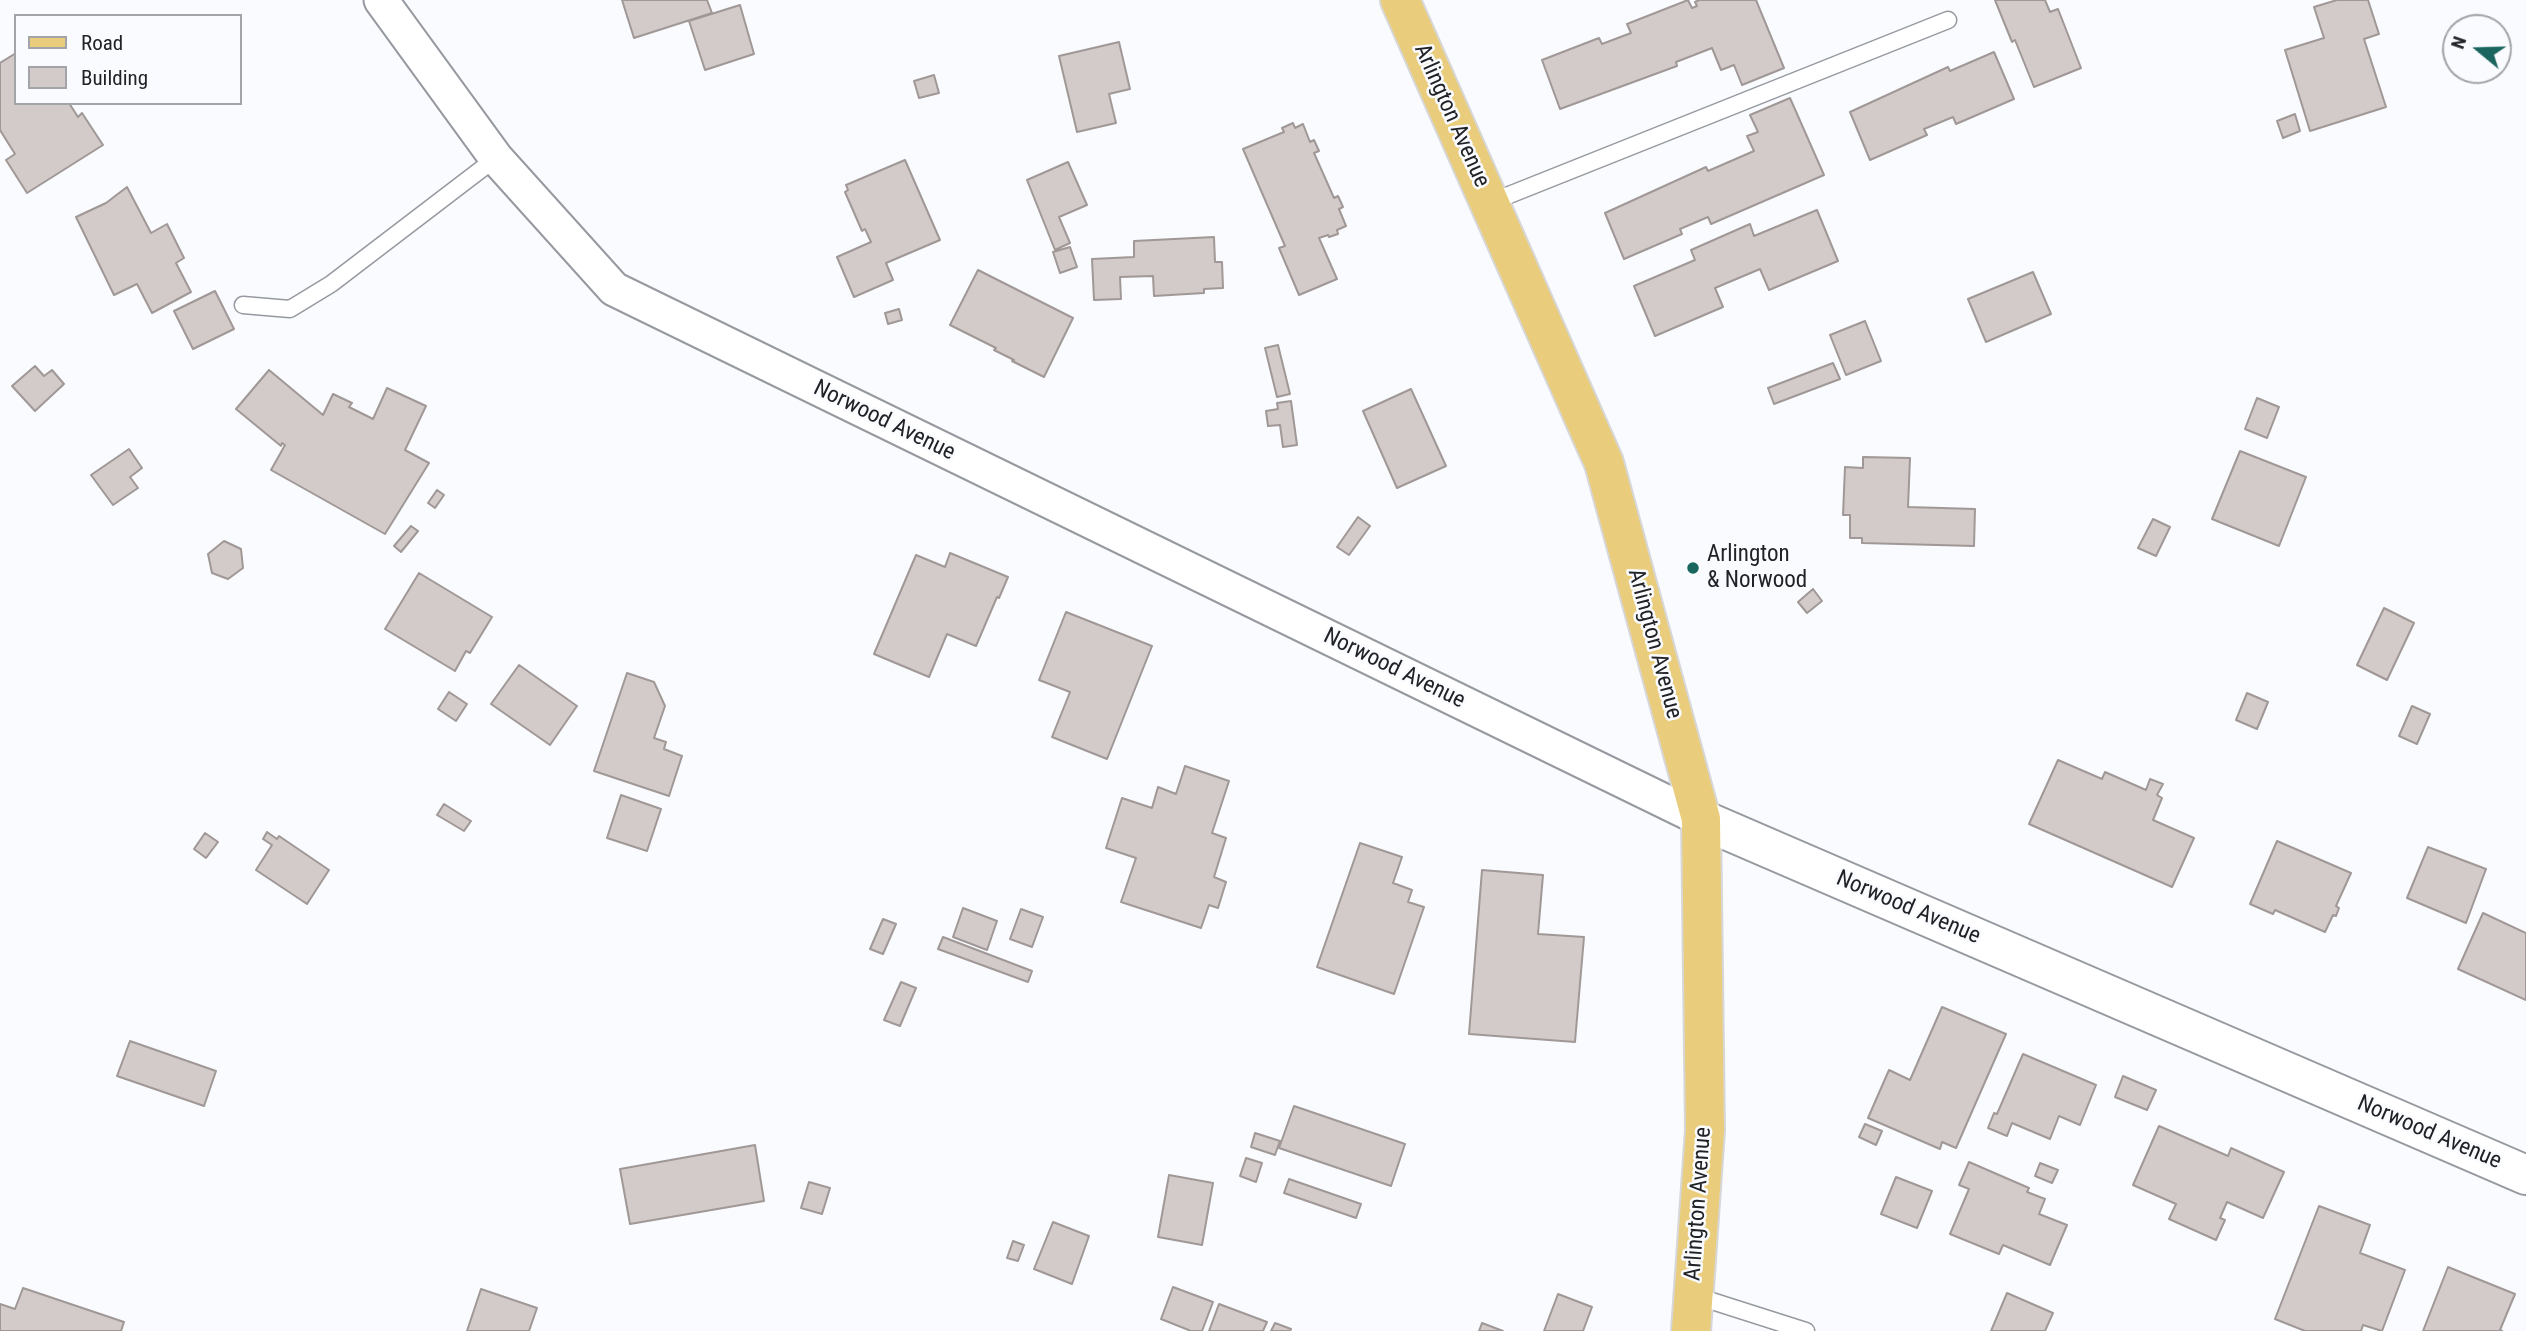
<!DOCTYPE html>
<html>
<head>
<meta charset="utf-8">
<style>
  body { margin:0 }
  #map { position:relative; width:2526px; height:1331px; overflow:hidden; background:#f9fbff; font-family:"Roboto Condensed",sans-serif }
  canvas { display:block }
  .legend { position:absolute; left:14px; top:14px; width:228px; height:91px; box-sizing:border-box; background:#f9fbff; border:2px solid #a3a4a8; margin:0; padding:9px 12px; list-style:none; font-size:21px; color:#212225 }
  .legend li { display:flex; align-items:center; gap:14px; height:35px }
  .legend b { width:35px; border:2px solid #a3a4a8 }
  .north { position:absolute; left:2442px; top:14px; width:70px; height:70px; box-sizing:border-box; background:#f9fbff; border:2px solid #a3a4a8; border-radius:50%; rotate:289deg; font-size:19px; font-weight:700; line-height:28px; text-align:center; color:#212225 }
  .north::after { content:''; display:block; margin:auto; width:24px; height:32px; background:#1a655d; clip-path:polygon(50% 0,100% 100%,50% 72%,0 100%) }
</style>
</head>
<body>
<div id="map">
<canvas width="2526" height="1331"></canvas>
<ul class="legend">
<li><b style="height:9px;background:#e9cd7c"></b>Road</li>
<li><b style="height:19px;background:#d3cbc9"></b>Building</li>
</ul>
<div class="north">N</div>
</div>
<script>
const ctx = document.querySelector('canvas').getContext('2d');
ctx.lineJoin = 'round';
function fillPath(path, color) {
  ctx.fillStyle = color;
  ctx.fill(path, 'evenodd');
}
function toPath(rows) {
  const path = new Path2D();
  for (const r of rows) {
    path.moveTo(r[0], r[1]);
    for (let i = 2; i < r.length; i += 2) path.lineTo(r[i], r[i + 1]);
  }
  return path;
}
function trace(path, color, width, dash) {
  ctx.strokeStyle = color;
  ctx.lineWidth = width;
  ctx.lineCap = dash ? 'butt' : 'round';
  ctx.setLineDash(dash || []);
  ctx.stroke(path);
}
function drawText(font, color, halo, rows, align = 'center') {
  ctx.font = font + ' "Roboto Condensed",sans-serif';
  ctx.lineWidth = 5;
  ctx.setLineDash([]);
  ctx.textBaseline = 'middle';
  ctx.strokeStyle = halo;
  ctx.fillStyle = color;
  for (const [text, x, y, turn = 0] of rows) {
    ctx.save();
    ctx.translate(x, y);
    ctx.rotate((+turn || 0) * Math.PI / 180);
    ctx.textAlign = isNaN(turn) ? turn : align;
    if (halo) ctx.strokeText(text, 0, 0);
    ctx.fillText(text, 0, 0);
    ctx.restore();
  }
}
const building = toPath([
  [622,0,707,0,712,13,634,38,622,0],
  [1688,0,1692,8,1697,6,1695,2,1699,0,1756,0,1784,68,1742,85,1734,65,1721,70,1712,48,1676,62,1677,66,1560,109,1542,60,1599,38,1602,44,1631,33,1627,24,1688,0],
  [1995,0,2045,0,2050,12,2058,9,2081,68,2034,87,2015,40,2012,42,1995,0],
  [2337,0,2368,0,2379,34,2364,39,2386,107,2310,131,2285,50,2324,38,2314,7,2337,0],
  [740,5,754,54,705,70,689,21,740,5],
  [1119,42,1130,89,1109,94,1116,123,1077,132,1059,56,1119,42],
  [1994,52,2014,99,1956,124,1953,117,1924,129,1927,135,1870,160,1850,112,1948,67,1950,71,1994,52],
  [16,53,16,103,69,103,78,117,82,113,103,145,27,193,6,160,15,154,0,130,0,63,16,53],
  [934,75,939,93,919,98,914,81,934,75],
  [1790,98,1824,175,1711,224,1708,217,1680,229,1682,234,1624,259,1605,213,1706,167,1708,171,1754,151,1747,136,1758,132,1750,115,1790,98],
  [2295,114,2300,131,2283,138,2277,121,2295,114],
  [1293,123,1295,128,1303,124,1310,142,1314,140,1319,151,1314,153,1334,198,1338,196,1343,207,1339,209,1346,226,1337,230,1338,234,1329,237,1328,235,1319,238,1337,279,1299,295,1279,248,1285,246,1243,149,1284,132,1282,128,1293,123],
  [905,160,940,240,886,263,893,280,854,297,837,257,871,242,865,229,862,231,845,192,848,190,846,185,905,160],
  [1068,162,1087,205,1059,217,1070,243,1055,250,1027,180,1068,162],
  [127,187,151,233,167,224,184,258,176,263,191,292,152,313,137,284,114,295,76,217,106,203,127,187],
  [1817,210,1838,261,1769,290,1760,269,1715,288,1723,307,1655,336,1634,286,1695,260,1691,250,1750,224,1754,236,1817,210],
  [1214,237,1215,262,1222,262,1223,288,1204,289,1204,293,1154,296,1153,276,1120,277,1121,299,1094,300,1092,259,1134,257,1134,241,1214,237],
  [1070,247,1077,267,1060,273,1053,252,1070,247],
  [978,270,1073,318,1044,377,1012,361,1014,360,994,350,996,348,950,325,978,270],
  [2033,272,2051,314,1986,342,1968,299,2033,272],
  [215,291,234,329,193,349,174,311,215,291],
  [899,309,902,320,888,324,885,313,899,309],
  [1865,321,1881,361,1846,375,1830,335,1865,321],
  [1278,345,1290,394,1277,397,1265,348,1278,345],
  [1833,363,1840,379,1774,404,1768,388,1833,363],
  [35,366,44,376,52,370,64,384,35,411,12,386,35,366],
  [269,370,323,415,333,394,352,403,349,407,373,419,387,388,426,406,405,450,429,463,385,534,271,470,285,445,282,443,281,446,236,409,269,370],
  [1411,389,1446,466,1397,488,1363,411,1411,389],
  [2257,398,2279,407,2267,438,2245,429,2257,398],
  [1291,401,1297,445,1283,447,1280,425,1268,426,1266,411,1278,409,1277,403,1291,401],
  [129,449,142,468,130,477,138,488,113,505,91,475,129,449],
  [2240,451,2306,477,2279,546,2212,519,2240,451],
  [1863,457,1910,458,1908,507,1975,509,1974,546,1862,543,1862,538,1850,538,1850,515,1843,515,1845,467,1863,468,1863,457],
  [437,490,444,495,435,508,428,503,437,490],
  [1358,517,1370,526,1349,555,1337,547,1358,517],
  [2153,519,2170,527,2156,556,2138,548,2153,519],
  [411,526,418,531,401,552,394,546,411,526],
  [224,541,241,549,243,568,228,579,212,573,208,554,224,541],
  [950,553,1008,577,999,598,997,597,976,646,947,634,929,677,874,654,916,555,945,567,950,553],
  [419,573,492,617,470,653,466,651,455,671,385,629,419,573],
  [1813,589,1822,601,1807,613,1798,602,1813,589],
  [2384,608,2414,623,2387,680,2357,665,2384,608],
  [1066,612,1152,646,1107,759,1052,737,1070,692,1039,680,1066,612],
  [519,665,577,706,550,745,491,704,519,665],
  [627,673,654,682,665,706,654,738,666,742,664,749,682,756,669,796,594,771,627,673],
  [449,692,467,704,456,721,438,709,449,692],
  [2247,693,2268,702,2257,729,2236,720,2247,693],
  [2412,706,2430,714,2417,744,2399,736,2412,706],
  [2058,760,2102,779,2105,772,2146,790,2150,779,2163,784,2157,795,2162,798,2153,820,2194,838,2172,887,2029,824,2058,760],
  [1185,766,1229,781,1212,833,1226,838,1214,877,1226,882,1218,908,1209,905,1201,928,1121,902,1136,858,1106,848,1122,798,1152,808,1158,787,1176,794,1185,766],
  [621,795,661,809,647,851,607,838,621,795],
  [444,804,471,821,464,831,437,815,444,804],
  [267,832,277,839,279,836,329,870,307,904,256,870,272,845,263,839,267,832],
  [205,833,218,842,206,858,194,849,205,833],
  [2277,841,2351,873,2336,906,2339,908,2336,916,2333,915,2325,932,2275,910,2273,914,2250,904,2277,841],
  [1360,843,1402,857,1393,883,1412,890,1408,902,1424,907,1394,994,1317,967,1360,843],
  [2428,847,2486,869,2466,923,2407,898,2428,847],
  [1482,870,1543,875,1538,934,1584,937,1575,1042,1469,1034,1482,870],
  [963,908,997,921,987,950,953,937,963,908],
  [1021,909,1043,917,1032,947,1010,939,1021,909],
  [2483,913,2526,933,2526,1000,2458,969,2483,913],
  [883,919,896,924,883,954,870,949,883,919],
  [943,937,1032,971,1028,982,938,949,943,937],
  [901,982,916,988,900,1026,884,1020,901,982],
  [1942,1007,2006,1034,1956,1148,1942,1142,1940,1149,1868,1118,1889,1070,1910,1080,1942,1007],
  [130,1041,216,1071,204,1106,117,1076,130,1041],
  [2023,1054,2096,1085,2080,1125,2059,1116,2050,1139,2012,1123,2007,1136,1988,1128,1994,1113,1997,1114,2023,1054],
  [2123,1076,2156,1090,2147,1110,2115,1097,2123,1076],
  [1294,1106,1405,1144,1391,1186,1279,1148,1294,1106],
  [1865,1124,1882,1131,1876,1145,1859,1137,1865,1124],
  [2159,1126,2228,1156,2231,1148,2284,1172,2263,1218,2227,1202,2220,1218,2225,1220,2216,1240,2169,1219,2176,1204,2133,1185,2159,1126],
  [1255,1133,1280,1141,1275,1155,1251,1147,1255,1133],
  [755,1145,764,1201,630,1224,620,1169,755,1145],
  [1246,1158,1262,1163,1256,1182,1240,1176,1246,1158],
  [1969,1162,2029,1188,2027,1192,2045,1199,2039,1214,2067,1225,2050,1265,2003,1245,1999,1254,1950,1234,1969,1189,1959,1185,1969,1162],
  [2040,1163,2058,1170,2052,1183,2035,1176,2040,1163],
  [1169,1175,1213,1183,1202,1245,1158,1237,1169,1175],
  [1896,1177,1932,1191,1917,1228,1881,1214,1896,1177],
  [1289,1179,1361,1204,1356,1218,1284,1193,1289,1179],
  [809,1182,830,1188,822,1214,801,1208,809,1182],
  [2319,1206,2370,1225,2360,1253,2405,1270,2382,1331,2363,1325,2361,1331,2305,1331,2275,1319,2319,1206],
  [1053,1222,1089,1236,1072,1284,1034,1269,1053,1222],
  [1013,1241,1024,1245,1018,1261,1007,1258,1013,1241],
  [2448,1267,2515,1294,2500,1330,2502,1331,2423,1331,2448,1267],
  [1173,1287,1213,1302,1202,1331,1191,1331,1161,1319,1173,1287],
  [23,1288,124,1322,121,1331,0,1331,0,1304,15,1309,23,1288],
  [481,1289,537,1308,529,1331,467,1331,481,1289],
  [2007,1293,2053,1313,2045,1331,1991,1331,2007,1293],
  [1558,1294,1592,1307,1583,1331,1544,1331,1558,1294],
  [1219,1304,1267,1322,1263,1331,1209,1331,1219,1304],
  [1275,1323,1291,1329,1290,1331,1271,1331,1275,1323],
  [1482,1323,1503,1331,1479,1331,1482,1323]
]);
fillPath(building, '#d3cbc9');
trace(building, '#a09896', 2);
const service = toPath([
  [1489,203,1948,20],
  [243,305,290,309,331,284,496,158],
  [1693,1295,1806,1331]
]);
const minor = toPath([
  [381,0,496,158,614,289,1701,819]
]);
const tertiary = toPath([
  [1701,819,2526,1175]
]);
const primary = toPath([
  [1400,0,1604,463,1701,819,1705,1130,1691,1331]
]);
trace(service, '#96999f', 19);
trace(minor, '#96999f', 37);
trace(tertiary, '#96999f', 42);
trace(primary, '#d7d7d8', 42);
trace(service, '#fff', 16);
trace(minor, '#fff', 33);
trace(tertiary, '#fff', 38);
trace(primary, '#e9cd7c', 38);
for (const [x, y, r, color] of [
  [1693,568,7,"#1a655d"]
]) {
  const dot = new Path2D();
  dot.arc(x, y, r, 0, 2 * Math.PI);
  ctx.fillStyle = color;
  ctx.fill(dot);
  trace(dot, '#f9fbff', 2.5);
}
drawText('23px', '#212225', '#f9fbff', [
  ["Arlington Avenue",1451,116,66],
  ["Norwood Avenue",884,421,26],
  ["Arlington Avenue",1654,644,75],
  ["Norwood Avenue",1394,669,26],
  ["Norwood Avenue",1908,908,23],
  ["Norwood Avenue",2429,1133,23],
  ["Arlington Avenue",1699,1204,-86]
]);
drawText('23px', '#212225', '#f9fbff', [
  ["Arlington",1707,555],
  ["& Norwood",1707,581]
], 'left');
</script>
</body>
</html>
